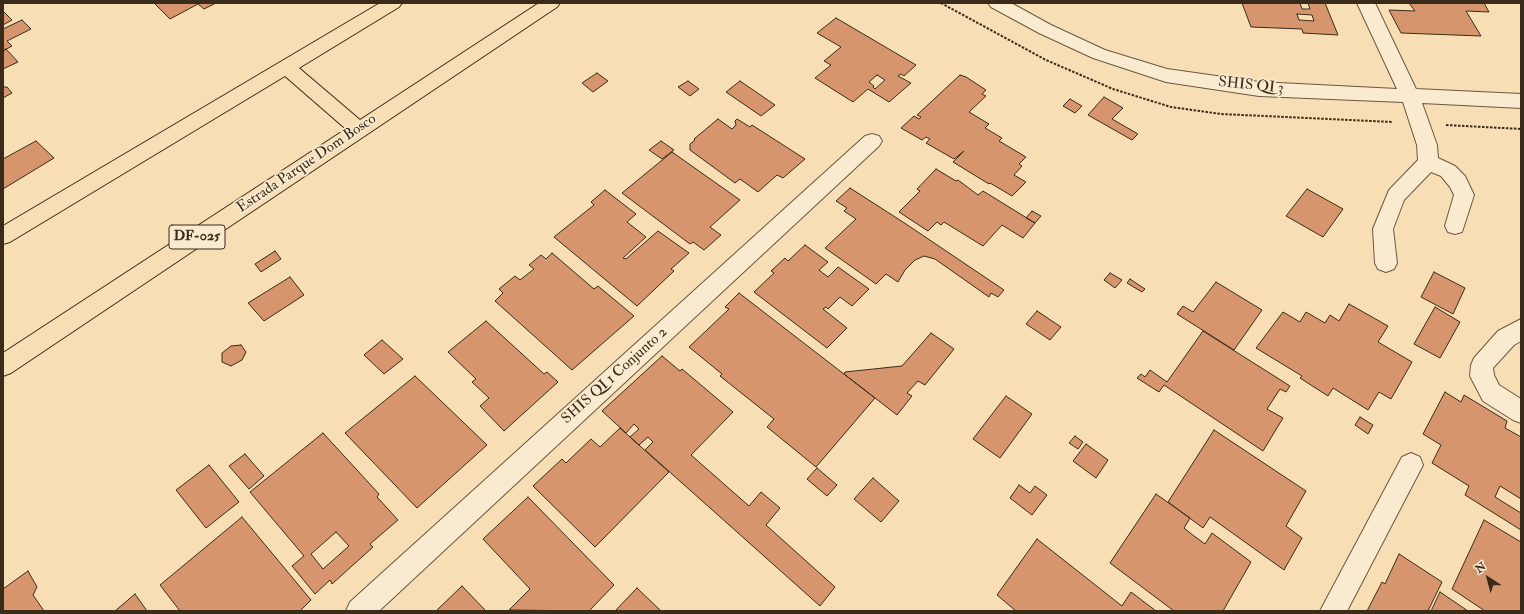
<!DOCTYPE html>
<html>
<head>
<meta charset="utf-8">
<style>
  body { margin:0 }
  #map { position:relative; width:1524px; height:614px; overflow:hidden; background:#f7deb5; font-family:"IM FELL Double Pica",serif }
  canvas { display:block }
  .frame { position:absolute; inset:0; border:4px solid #3a2b1a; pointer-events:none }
  .north { position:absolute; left:1468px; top:558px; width:40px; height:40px; -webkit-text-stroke:3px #faeacf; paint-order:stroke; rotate:324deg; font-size:11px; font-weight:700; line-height:16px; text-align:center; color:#3a2b1a }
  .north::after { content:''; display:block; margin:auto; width:14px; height:18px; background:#3a2b1a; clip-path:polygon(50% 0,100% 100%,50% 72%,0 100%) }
</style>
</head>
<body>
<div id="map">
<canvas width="1524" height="614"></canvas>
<div class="frame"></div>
<div class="north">N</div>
</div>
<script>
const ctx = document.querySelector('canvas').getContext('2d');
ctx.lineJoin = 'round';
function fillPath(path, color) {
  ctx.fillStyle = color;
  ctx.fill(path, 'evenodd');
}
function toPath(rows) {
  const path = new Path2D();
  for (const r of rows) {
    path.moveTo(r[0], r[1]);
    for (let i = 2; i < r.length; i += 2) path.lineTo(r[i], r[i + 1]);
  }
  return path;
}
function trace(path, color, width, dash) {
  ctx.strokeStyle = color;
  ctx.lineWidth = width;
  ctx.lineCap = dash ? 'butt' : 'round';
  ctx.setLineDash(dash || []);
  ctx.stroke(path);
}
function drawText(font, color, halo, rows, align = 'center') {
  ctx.font = font + ' "IM FELL Double Pica",serif';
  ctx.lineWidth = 3.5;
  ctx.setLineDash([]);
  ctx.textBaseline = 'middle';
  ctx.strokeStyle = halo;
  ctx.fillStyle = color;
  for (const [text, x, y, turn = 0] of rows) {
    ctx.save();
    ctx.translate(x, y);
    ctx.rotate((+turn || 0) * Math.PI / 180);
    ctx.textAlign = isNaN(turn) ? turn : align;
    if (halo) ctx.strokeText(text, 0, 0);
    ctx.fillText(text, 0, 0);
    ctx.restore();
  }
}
const building = toPath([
  [154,3,216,3,204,9,198,4,170,19,154,3],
  [1242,3,1300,3,1302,9,1310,9,1308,3,1325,3,1338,35,1303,33,1302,29,1251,27,1242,3],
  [1297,14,1312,15,1314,21,1299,20,1297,14],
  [1409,3,1484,3,1489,12,1466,11,1481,36,1401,33,1389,10,1415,11,1409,3],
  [3,11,12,20,3,25,3,11],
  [836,18,916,65,904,76,901,74,898,76,911,83,889,102,868,89,853,102,815,78,831,65,824,61,841,47,817,33,836,18],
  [877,75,885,80,875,89,873,87,874,86,869,82,877,75],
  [22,20,31,29,7,41,12,46,3,51,3,29,22,20],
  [6,49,18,62,3,69,3,51,6,49],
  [597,73,608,81,593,92,582,83,597,73],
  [960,75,966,77,986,90,982,94,986,96,969,112,989,124,985,128,1002,138,999,141,1026,157,1019,164,1022,166,1014,175,1026,182,1012,196,990,183,989,184,953,162,964,151,954,159,926,143,930,139,926,137,922,140,901,128,914,116,919,119,921,117,917,115,960,75],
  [688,81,699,89,690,96,678,87,688,81],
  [740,81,775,105,761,116,726,92,740,81],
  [3,87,7,87,12,93,3,98,3,87],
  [1104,97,1123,108,1112,119,1138,134,1132,140,1088,115,1104,97],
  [1070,99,1082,106,1075,113,1063,106,1070,99],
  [718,119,732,129,736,125,735,121,737,119,750,127,752,125,805,159,783,178,777,175,758,192,740,179,735,183,690,150,690,144,695,140,694,139,718,119],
  [36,141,54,158,3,189,3,159,36,141],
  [661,141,674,150,662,159,649,150,661,141],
  [672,152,740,200,710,227,721,235,704,250,693,242,690,244,622,193,672,152],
  [936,169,956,181,958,180,978,195,983,191,1035,223,1023,238,1002,225,983,246,944,222,941,225,937,222,928,231,899,212,920,191,917,189,936,169],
  [850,188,906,224,1004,290,998,297,991,293,989,297,935,259,924,256,915,260,905,270,898,282,886,274,876,284,825,248,856,219,844,211,847,208,836,201,850,188],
  [1307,189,1343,209,1323,237,1286,216,1307,189],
  [605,190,636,214,627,222,646,237,623,258,626,259,658,231,689,253,671,269,674,271,637,306,554,237,594,205,591,202,605,190],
  [1032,211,1041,216,1035,223,1026,218,1032,211],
  [805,245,828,262,819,270,828,277,838,267,869,289,852,306,840,297,828,309,826,307,823,309,847,328,827,348,754,292,774,273,771,271,785,258,788,261,805,245],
  [275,251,281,259,261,272,255,264,275,251],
  [552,253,594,289,598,286,634,316,572,370,495,301,503,293,499,289,515,276,520,280,534,269,529,265,541,255,546,259,552,253],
  [1434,272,1465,288,1453,314,1421,297,1434,272],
  [1110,273,1122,280,1115,288,1104,280,1110,273],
  [290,277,304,295,264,321,248,303,290,277],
  [1130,279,1145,289,1142,292,1127,283,1130,279],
  [1216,282,1262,310,1234,350,1177,314,1183,306,1193,312,1216,282],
  [739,293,875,398,816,467,767,427,774,419,720,376,722,374,689,347,729,309,725,307,739,293],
  [1349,304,1388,326,1378,342,1412,362,1391,399,1379,392,1368,410,1333,388,1328,396,1300,378,1302,376,1256,348,1283,312,1300,322,1306,312,1325,323,1330,315,1339,321,1349,304],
  [1435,307,1460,322,1440,358,1414,344,1435,307],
  [1037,311,1061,327,1050,340,1026,324,1037,311],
  [486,321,544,374,547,372,558,382,504,431,480,406,489,398,472,382,476,379,448,352,486,321],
  [1203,331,1290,386,1286,392,1280,389,1267,409,1283,418,1263,451,1164,385,1159,392,1137,378,1141,374,1145,377,1150,370,1167,382,1203,331],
  [931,333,954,349,925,385,918,381,907,393,912,396,897,415,844,374,845,372,902,366,931,333],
  [382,340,403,359,384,374,364,355,382,340],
  [241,345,246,352,242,360,231,366,222,362,222,353,231,346,241,345],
  [662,356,680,371,682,369,733,412,691,455,749,506,761,492,780,508,766,525,835,587,820,606,645,450,653,442,648,437,639,445,630,437,639,429,634,424,626,433,602,411,662,356],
  [415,376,487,445,417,508,345,433,415,376],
  [1445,392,1461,402,1464,395,1507,421,1505,428,1521,437,1521,499,1500,486,1495,497,1521,513,1521,530,1465,495,1469,486,1432,463,1441,445,1423,434,1445,392],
  [1006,396,1032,414,1000,458,973,439,1006,396],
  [1360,417,1373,425,1368,434,1355,425,1360,417],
  [620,428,669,472,595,547,533,486,562,459,566,463,591,439,600,447,620,428],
  [1214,430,1306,491,1286,526,1302,538,1284,570,1210,517,1203,528,1168,502,1214,430],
  [323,433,379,494,377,497,398,520,370,544,373,547,332,584,330,580,315,594,292,566,304,556,250,492,323,433],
  [336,532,349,546,323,569,311,554,336,532],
  [1075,436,1083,442,1078,449,1069,443,1075,436],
  [1086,444,1108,460,1096,478,1073,461,1086,444],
  [245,454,264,476,249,489,229,466,245,454],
  [209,465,239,502,206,528,176,490,209,465],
  [817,468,837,485,827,496,807,479,817,468],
  [873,478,899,501,881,522,854,499,873,478],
  [1019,485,1030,493,1035,486,1047,495,1032,515,1010,498,1019,485],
  [1156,494,1190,518,1184,528,1194,536,1205,544,1212,533,1251,562,1223,611,1174,611,1110,563,1156,494],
  [528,497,614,585,589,611,509,610,530,589,483,539,528,497],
  [242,517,311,600,300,611,180,611,160,585,242,517],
  [1484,520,1521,542,1521,611,1485,611,1452,589,1484,520],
  [1037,539,1122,606,1131,592,1156,611,1016,611,997,595,1037,539],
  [1399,554,1442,582,1428,611,1367,611,1382,582,1385,584,1399,554],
  [28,571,37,587,33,595,44,611,3,611,3,589,28,571],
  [462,586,486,611,436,611,462,586],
  [637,588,661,611,617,611,616,610,637,588],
  [1440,592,1468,611,1431,611,1440,592],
  [135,594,147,611,115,611,135,594]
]);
fillPath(building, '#d7956e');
trace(building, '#3a2b1a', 1);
const minor = toPath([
  [988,3,1011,3,1051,25,1105,50,1167,69,1259,82,1397,89,1357,3,1375,3,1416,89,1521,94,1521,108,1422,103,1437,145,1438,158,1455,166,1465,176,1474,195,1462,232,1455,234,1448,232,1445,226,1454,195,1450,187,1441,176,1431,172,1404,200,1393,229,1397,263,1394,269,1386,272,1378,269,1375,263,1373,229,1389,190,1418,160,1417,145,1403,102,1259,96,1166,82,1093,58,1039,33,991,7,988,3],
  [872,134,879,136,882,141,879,146,379,611,346,611,350,602,865,136,872,134],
  [1521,319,1521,341,1514,345,1493,368,1494,375,1499,385,1521,399,1521,423,1513,420,1483,401,1470,376,1471,365,1474,358,1498,331,1521,319],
  [1411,453,1420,457,1423,465,1347,611,1320,611,1402,457,1411,453]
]);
const major = toPath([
  [380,3,402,3,399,7,299,68,360,120,539,3,560,3,557,7,11,373,3,376,3,353,346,129,285,76,10,242,3,244,3,226,380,3]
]);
trace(minor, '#695841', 2);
trace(major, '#3a2b1a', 2);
trace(toPath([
  [941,3,1046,60,1113,89,1171,107,1221,114,1393,122],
  [1446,125,1521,129]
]), '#3a2b1a', 2, [2.5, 1.5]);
fillPath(minor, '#faeacf');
fillPath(major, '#f7deb5');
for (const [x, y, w] of [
  [197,237,56]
]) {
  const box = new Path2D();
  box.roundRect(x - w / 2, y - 12, w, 24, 3);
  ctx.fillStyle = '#faeacf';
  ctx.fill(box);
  trace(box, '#3a2b1a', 1);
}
drawText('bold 14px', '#3a2b1a', null, [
  ["DF-025",197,237]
]);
drawText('15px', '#3a2b1a', '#faeacf', [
  ["SHIS QI 3",1251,86,6],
  ["Estrada Parque Dom Bosco",307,164,-34],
  ["SHIS QI 1 Conjunto 2",615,376,-42]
]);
</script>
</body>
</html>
